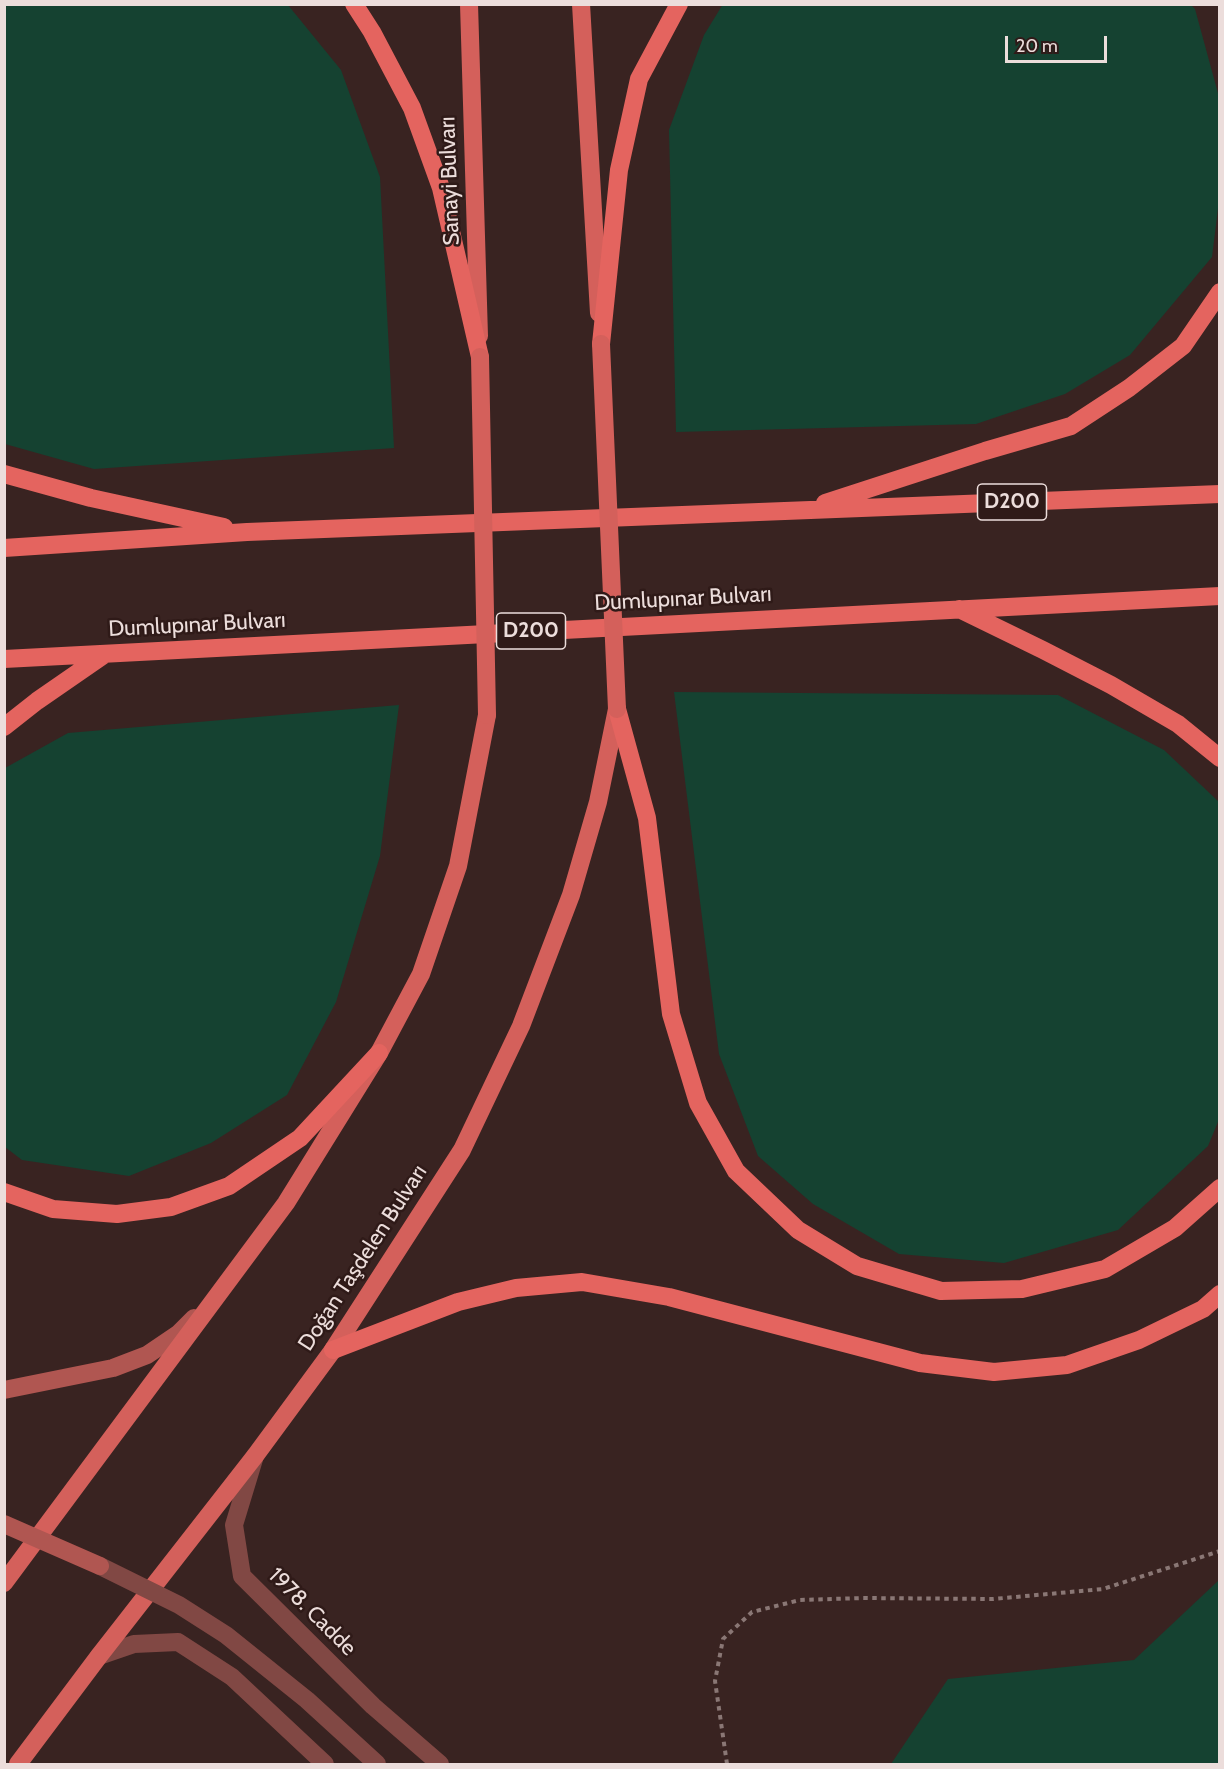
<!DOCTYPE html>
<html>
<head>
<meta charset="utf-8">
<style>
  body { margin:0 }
  #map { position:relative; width:1224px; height:1769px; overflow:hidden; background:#392321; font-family:Cabin,sans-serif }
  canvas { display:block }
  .frame { position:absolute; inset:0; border:6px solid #ecdddb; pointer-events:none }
  .scale { position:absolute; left:1005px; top:36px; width:102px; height:27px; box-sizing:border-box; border:3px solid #ecdddb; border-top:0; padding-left:8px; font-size:18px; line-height:21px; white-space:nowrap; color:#ecdddb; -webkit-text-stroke:4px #2f1a18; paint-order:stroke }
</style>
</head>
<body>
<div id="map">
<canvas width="1224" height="1769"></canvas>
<div class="frame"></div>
<div class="scale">20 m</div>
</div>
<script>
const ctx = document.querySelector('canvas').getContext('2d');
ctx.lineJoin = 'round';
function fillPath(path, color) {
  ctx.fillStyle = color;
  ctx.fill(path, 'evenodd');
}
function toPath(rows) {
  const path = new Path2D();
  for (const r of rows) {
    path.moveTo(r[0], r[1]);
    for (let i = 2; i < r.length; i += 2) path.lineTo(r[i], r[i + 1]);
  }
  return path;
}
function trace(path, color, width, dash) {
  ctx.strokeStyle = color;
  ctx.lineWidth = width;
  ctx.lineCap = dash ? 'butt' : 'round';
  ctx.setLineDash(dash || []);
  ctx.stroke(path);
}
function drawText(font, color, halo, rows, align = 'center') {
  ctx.font = font + ' Cabin,sans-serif';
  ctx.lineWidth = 5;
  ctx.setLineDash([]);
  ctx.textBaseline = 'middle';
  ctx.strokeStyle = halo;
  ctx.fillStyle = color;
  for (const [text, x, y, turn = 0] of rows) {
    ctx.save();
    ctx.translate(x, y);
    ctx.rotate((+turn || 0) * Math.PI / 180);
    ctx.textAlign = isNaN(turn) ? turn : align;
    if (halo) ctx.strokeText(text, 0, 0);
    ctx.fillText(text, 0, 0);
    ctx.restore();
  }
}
fillPath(toPath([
  [723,4,1191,5,1195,9,1219,97,1220,192,1212,257,1130,355,1065,394,976,424,676,432,669,130,704,35],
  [4,5,288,5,341,70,380,177,394,448,94,469,5,444],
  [674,692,1058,695,1164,750,1219,802,1220,1117,1208,1146,1118,1230,1004,1263,899,1254,813,1204,758,1156,719,1054],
  [399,705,380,856,336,1002,287,1095,211,1143,129,1176,22,1160,5,1147,5,768,68,733],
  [1219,1580,1219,1764,891,1764,948,1679,1134,1660]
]), '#154231');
trace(toPath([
  [727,1764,715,1681,723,1639,752,1612,800,1600,863,1598,993,1599,1103,1589,1220,1551]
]), '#8a7775', 4, [4.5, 4.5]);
trace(toPath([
  [255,1456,234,1525,242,1576,373,1706,440,1764],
  [99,1656,134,1644,178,1642,232,1677,325,1764]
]), '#814844', 18);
trace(toPath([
  [4,1390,113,1368,147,1355,178,1334,194,1318]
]), '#b05651', 18);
trace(toPath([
  [469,4,479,336],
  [581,4,599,313],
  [4,1583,286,1203,379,1053,421,974,458,866,487,715],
  [18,1764,99,1656,255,1456,333,1350,462,1150,521,1026,571,895,598,802,617,709]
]), '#d4605b', 18);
trace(toPath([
  [354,4,372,32,412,108,441,188,480,357],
  [601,344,619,170,639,79,679,4],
  [4,474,91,498,224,527],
  [825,503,985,451,1071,426,1129,388,1183,346,1220,292],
  [4,548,247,532,1220,494],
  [959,609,1043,650,1111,685,1178,724,1220,758],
  [4,659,1220,596],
  [617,709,647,818,671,1014,698,1103,736,1171,798,1230,857,1266,941,1291,1022,1289,1105,1269,1175,1228,1220,1188],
  [4,727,37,701,105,654],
  [4,1192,53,1209,117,1214,171,1207,229,1186,300,1138,379,1053],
  [333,1350,458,1302,516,1288,582,1282,669,1297,920,1363,994,1372,1067,1365,1139,1340,1203,1309,1220,1294]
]), '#e4645f', 18);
trace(toPath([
  [100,1566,179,1605,226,1635,307,1700,377,1764]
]), '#814844', 18);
trace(toPath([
  [4,1524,100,1566]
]), '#b05651', 18);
trace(toPath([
  [601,344,617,709],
  [480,357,487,715]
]), '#d4605b', 18);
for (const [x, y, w] of [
  [1012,502,69],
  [531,631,69]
]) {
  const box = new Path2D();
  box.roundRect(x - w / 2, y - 18, w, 36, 4.5);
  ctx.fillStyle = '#2f1a18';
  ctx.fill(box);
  trace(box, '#ecdddb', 1.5);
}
drawText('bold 21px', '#ecdddb', null, [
  ["D200",1012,502],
  ["D200",531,631]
]);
drawText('22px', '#ecdddb', '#2f1a18', [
  ["Sanayi Bulvarı",450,181,-92],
  ["Dumlupınar Bulvarı",683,599,-3],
  ["Dumlupınar Bulvarı",197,625,-3],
  ["Doğan Taşdelen Bulvarı",363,1258,-57],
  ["1978. Cadde",312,1612,45]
]);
</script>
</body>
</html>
